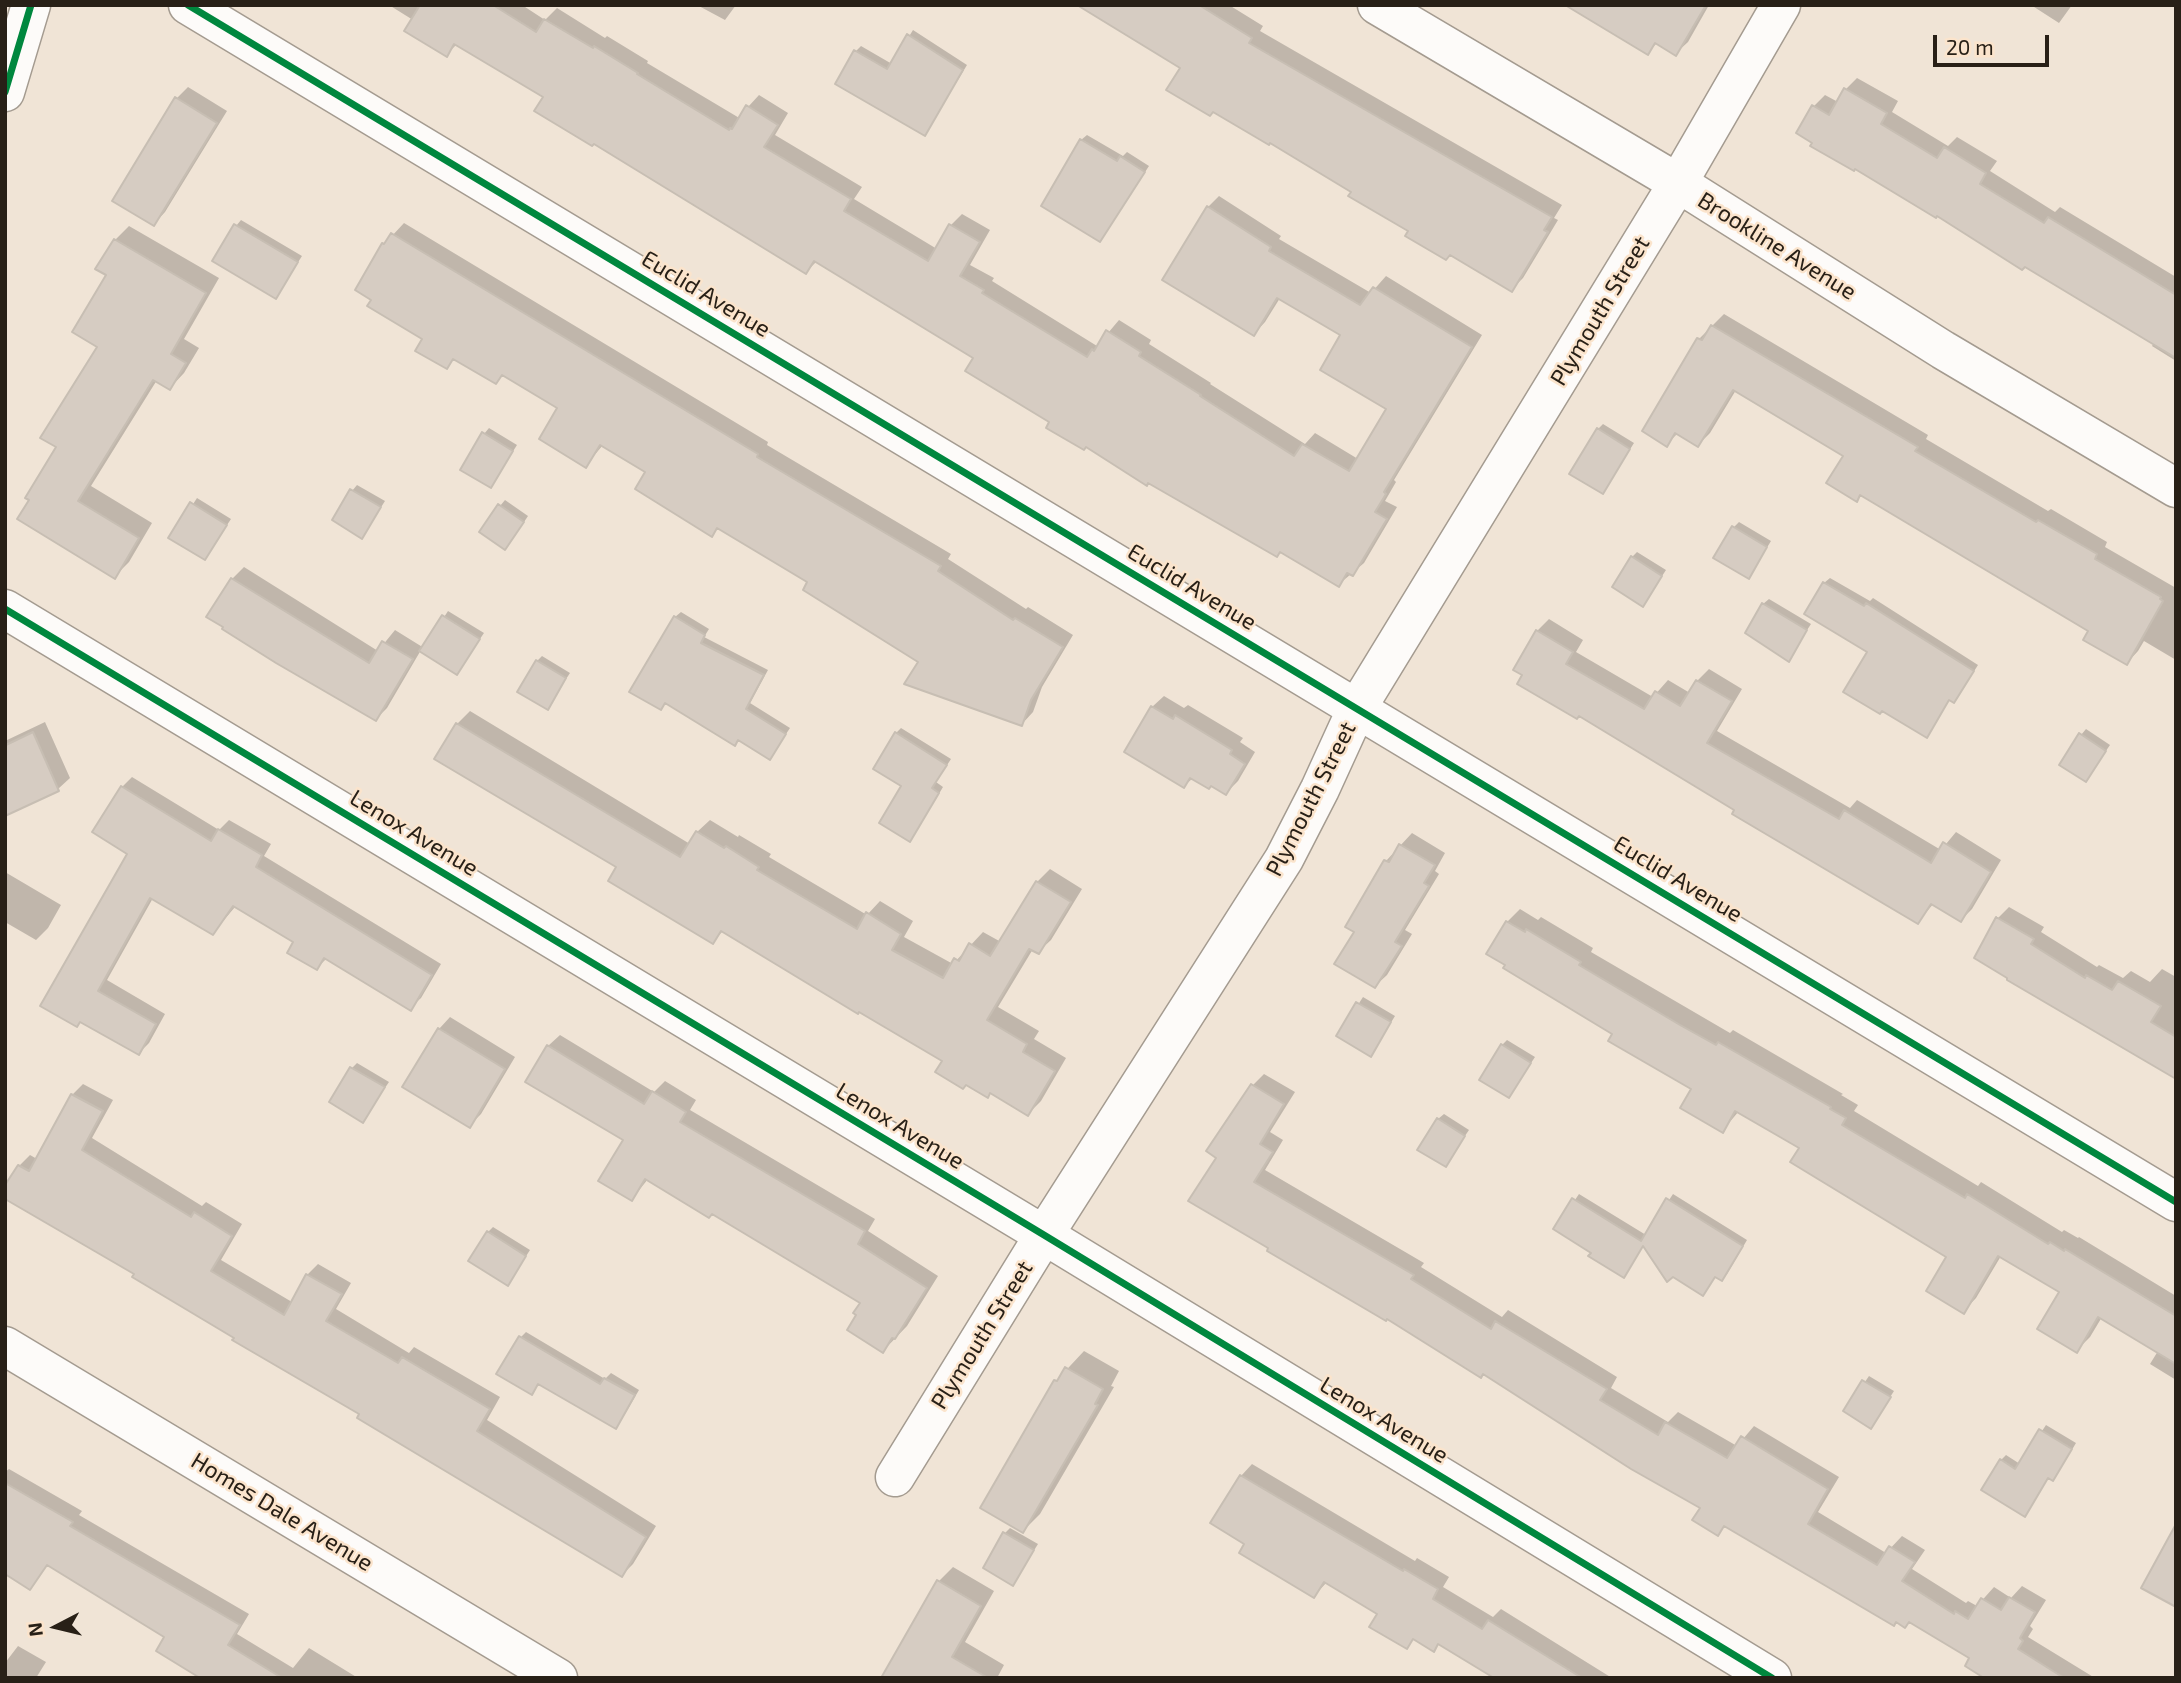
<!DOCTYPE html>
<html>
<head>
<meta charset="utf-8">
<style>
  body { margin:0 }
  #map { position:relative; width:2181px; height:1683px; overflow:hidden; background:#f0e4d6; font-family:"Exo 2",sans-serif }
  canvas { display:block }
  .frame { position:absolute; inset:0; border:7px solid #282017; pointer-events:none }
  .north { position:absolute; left:21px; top:1592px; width:70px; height:70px; -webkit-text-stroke:5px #fbe4cc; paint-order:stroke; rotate:263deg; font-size:19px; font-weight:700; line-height:28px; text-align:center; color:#282017 }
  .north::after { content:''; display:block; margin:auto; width:24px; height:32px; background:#282017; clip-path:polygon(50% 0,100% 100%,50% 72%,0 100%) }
  .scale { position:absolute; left:1933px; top:35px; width:116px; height:32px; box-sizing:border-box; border:4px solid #282017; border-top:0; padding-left:9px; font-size:21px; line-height:24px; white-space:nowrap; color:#282017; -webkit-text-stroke:5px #fbe4cc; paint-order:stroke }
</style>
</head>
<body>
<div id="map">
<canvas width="2181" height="1683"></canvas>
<div class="frame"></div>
<div class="north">N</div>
<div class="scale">20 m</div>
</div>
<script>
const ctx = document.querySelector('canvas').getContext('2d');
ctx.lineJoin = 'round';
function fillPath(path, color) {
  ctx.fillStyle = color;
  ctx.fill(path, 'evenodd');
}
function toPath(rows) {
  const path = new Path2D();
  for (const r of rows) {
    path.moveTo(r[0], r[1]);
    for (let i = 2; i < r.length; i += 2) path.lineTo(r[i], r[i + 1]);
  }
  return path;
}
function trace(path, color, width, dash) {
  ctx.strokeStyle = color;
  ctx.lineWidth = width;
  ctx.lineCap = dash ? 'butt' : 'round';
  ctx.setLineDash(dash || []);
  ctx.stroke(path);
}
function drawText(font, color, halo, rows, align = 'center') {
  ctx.font = font + ' "Exo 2",sans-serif';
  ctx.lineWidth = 5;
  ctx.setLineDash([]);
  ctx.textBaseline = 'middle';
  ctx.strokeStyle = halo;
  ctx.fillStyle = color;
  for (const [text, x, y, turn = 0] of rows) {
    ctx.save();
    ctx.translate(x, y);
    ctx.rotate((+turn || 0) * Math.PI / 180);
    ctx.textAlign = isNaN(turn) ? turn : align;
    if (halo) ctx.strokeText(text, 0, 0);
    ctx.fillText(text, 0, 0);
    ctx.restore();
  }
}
fillPath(toPath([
  [389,5,522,5,545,20,557,8,605,38,607,36,648,61,647,63,741,119,748,107,759,95,788,113,775,135,862,187,854,199,937,249,951,225,962,214,990,230,970,265,994,278,992,281,1097,346,1119,320,1151,340,1149,344,1211,383,1210,384,1305,444,1315,433,1358,459,1388,409,1343,334,1280,298,1265,322,1254,334,1208,207,1219,196,1281,236,1279,239,1371,293,1386,276,1482,335,1394,480,1396,482,1385,501,1397,507,1364,563,1338,585,1282,551,1277,555,1052,421,975,357,817,261,806,272,545,97,457,44,446,55,413,20],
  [697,5,736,5,725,20],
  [1081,5,1229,5,1263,26,1260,31,1562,205,1554,218,1558,220,1523,278,1511,290,1410,231,1182,68],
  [1567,5,1709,5,1688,42,1676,53,1658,42,1647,53],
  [2031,5,2072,5,2059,23],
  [913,30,967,65,925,134,855,52,861,46,892,64],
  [1857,78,1898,101,1892,112,1948,146,1957,137,1997,161,1990,171,2055,212,2060,207,2176,277,2176,361,2152,346,2154,343,1814,106,1825,95,1838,102,1846,89],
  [188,87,227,111,165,212,154,224,177,98],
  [1087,135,1123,156,1127,152,1149,166,1100,240,1081,140],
  [241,220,302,256,276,297,236,226],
  [404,223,768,442,767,445,951,554,948,559,1026,609,1028,607,1073,635,1042,687,1033,712,1022,724,920,661,810,582,719,527,712,534,647,471,603,445,586,465,559,408,504,374,496,382,455,358,446,367,424,339,391,237],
  [129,226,219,278,184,339,199,348,184,373,170,388,157,380,91,486,152,523,129,562,114,577,19,519,58,447,99,346,115,240],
  [1724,314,1928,435,1926,439,2048,511,2051,509,2107,542,2105,547,2176,588,2176,660,2144,641,2138,651,2127,663,2091,630,1862,494,1856,499,1845,456,1736,390,1710,433,1698,445,1678,433,1667,444,1699,339],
  [1603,424,1634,443,1603,492,1598,429],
  [489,428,517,445,491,486,484,434],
  [357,485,385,501,362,537,352,491],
  [197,498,231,519,205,558,171,538],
  [505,500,528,516,510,543,500,506],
  [1739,522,1771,541,1749,577,1734,527],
  [1637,552,1666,570,1643,605,1632,557],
  [244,567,378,651,395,630,424,648,448,611,484,633,457,673,421,650,387,708,376,719,209,616,232,579],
  [1830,578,1870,601,1873,598,1978,665,1959,695,1954,700,1951,698,1926,736,1824,583],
  [1769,599,1811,624,1788,659,1763,604],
  [681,612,709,629,704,637,768,670,750,703,790,728,770,758,739,739,734,744,666,703,660,708,675,617],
  [1549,619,1583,640,1576,652,1653,697,1668,680,1690,693,1697,681,1709,669,1742,689,1717,731,1850,808,1857,800,1941,850,1956,832,2001,860,1972,909,1961,920,1934,903,1918,922,1579,715,1537,631],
  [542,656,570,673,547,708,537,661],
  [1164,696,1184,708,1188,705,1243,738,1240,742,1255,752,1238,781,1226,793,1193,778,1184,786,1152,707],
  [470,711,690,844,697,832,710,820,738,837,739,835,771,854,769,857,867,915,880,901,913,921,904,937,953,964,983,932,1001,942,1037,882,1050,869,1082,889,1051,940,1038,952,1033,949,998,1007,1039,1031,1034,1039,1066,1058,1041,1101,1028,1114,992,1092,988,1096,945,1060,724,930,712,942,619,866,436,758,457,724],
  [45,722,70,778,58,789,5,814,5,741],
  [901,728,951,759,936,782,943,787,915,834,903,786,896,733],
  [2086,729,2110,745,2086,780,2081,735],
  [132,777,219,830,229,820,271,844,264,856,441,964,421,998,410,1008,327,958,317,968,295,942,235,907,213,933,153,898,107,980,165,1014,149,1043,139,1053,82,1021,77,1025,130,853,122,787],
  [1412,833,1445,853,1435,871,1439,874,1405,930,1412,934,1387,975,1375,986,1356,932,1347,926,1386,861],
  [5,872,61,905,48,928,36,940,5,922],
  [2009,907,2044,927,2041,932,2097,967,2099,965,2123,978,2131,971,2150,982,2162,969,2176,977,2176,1079,1976,957,1998,918],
  [1520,909,1538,920,1541,917,1593,948,1591,952,1694,1012,1730,1033,1733,1030,1843,1094,1841,1095,1858,1105,1854,1111,1978,1186,1981,1182,2062,1232,2064,1230,2078,1238,2079,1237,2176,1296,2176,1380,2150,1364,2158,1351,2102,1317,2090,1337,2077,1350,2061,1291,2001,1256,1976,1298,1963,1312,1948,1257,1801,1148,1739,1111,1723,1130,1693,1089,1614,1033,1507,922],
  [1363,997,1395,1016,1371,1055,1338,1036],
  [450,1017,515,1057,481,1114,469,1126,439,1029],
  [560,1035,654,1092,665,1081,696,1100,690,1110,875,1219,868,1231,938,1276,907,1326,883,1351,858,1314,862,1302,713,1213,648,1179,632,1199,625,1139,548,1046],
  [1507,1040,1535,1057,1509,1096,1502,1045],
  [357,1063,389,1082,363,1120,352,1068],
  [1264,1074,1295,1092,1270,1132,1283,1140,1265,1170,1424,1263,1421,1267,1502,1317,1508,1310,1617,1377,1611,1388,1668,1422,1678,1412,1737,1446,1754,1426,1839,1477,1818,1512,1886,1553,1902,1536,1925,1550,1912,1569,1966,1603,1968,1601,1977,1606,1994,1587,2011,1598,2022,1586,2046,1600,2030,1626,2033,1629,2028,1637,2095,1678,1986,1678,1972,1657,1910,1621,1726,1525,1717,1534,1703,1508,1484,1372,1271,1248,1218,1157,1253,1085],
  [83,1084,113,1100,92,1138,202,1206,206,1202,242,1224,221,1260,292,1302,307,1275,318,1264,351,1283,336,1309,409,1353,414,1347,500,1397,487,1420,656,1526,633,1564,622,1575,136,1274,19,1166,30,1155,37,1159,72,1095],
  [1444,1114,1469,1130,1445,1165,1438,1119],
  [1579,1194,1646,1235,1673,1194,1747,1240,1727,1274,1722,1279,1716,1275,1708,1288,1644,1245,1623,1276,1593,1252,1556,1228],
  [493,1227,530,1250,508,1284,488,1232],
  [526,1332,605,1379,611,1373,639,1390,621,1421,615,1427,539,1383,531,1393,521,1337],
  [1084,1351,1119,1371,1111,1386,1114,1387,1040,1514,1023,1531,1056,1381],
  [1869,1376,1894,1391,1871,1427,1845,1411],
  [2046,1425,2076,1443,2058,1473,2053,1479,2049,1477,2025,1515,2001,1460,2006,1455,2020,1464],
  [1252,1464,1415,1561,1417,1558,1449,1577,1443,1587,1493,1617,1501,1609,1612,1678,1498,1678,1440,1643,1433,1650,1415,1638,1406,1647,1380,1613,1327,1582,1314,1596,1247,1543,1241,1476],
  [9,1469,82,1511,79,1515,249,1614,237,1634,293,1668,309,1648,358,1678,205,1678,166,1636,49,1564,32,1584,5,1552,5,1472],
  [1010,1528,1038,1544,1013,1584,1005,1533],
  [953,1567,994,1591,965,1642,1004,1665,997,1678,883,1678,939,1581],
  [18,1646,46,1662,36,1678,5,1678,5,1663]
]), '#0003');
const building = toPath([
  [420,5,493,5,536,32,544,19,593,48,594,46,638,73,637,74,729,130,730,128,732,129,746,105,778,125,764,147,851,199,844,211,928,261,949,224,980,242,960,276,984,290,982,293,1087,357,1092,349,1094,351,1106,330,1141,352,1139,356,1201,395,1200,396,1294,456,1302,444,1349,471,1386,409,1320,370,1340,335,1277,298,1254,336,1162,280,1207,206,1271,247,1269,251,1360,305,1373,287,1472,347,1384,492,1386,494,1375,512,1387,519,1353,576,1347,573,1339,587,1280,552,1277,557,1148,483,1147,486,1086,447,1084,450,1046,428,1049,422,965,371,973,358,814,261,806,274,594,144,592,146,534,111,543,97,454,44,447,57,404,31,420,5],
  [1077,5,1199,5,1252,38,1249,43,1552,217,1544,230,1548,232,1512,292,1450,255,1446,260,1405,236,1408,231,1348,196,1351,192,1270,143,1269,145,1213,112,1210,116,1166,90,1180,68,1077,5],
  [1565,5,1706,5,1676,56,1655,43,1648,55,1565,5],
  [907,34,963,70,925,136,835,84,854,50,887,69,907,34],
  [1844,88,1887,113,1881,124,1937,158,1944,147,1986,173,1980,184,2044,223,2048,217,2176,295,2176,358,2025,267,2022,270,1937,216,1936,218,1855,169,1854,171,1810,146,1812,143,1796,133,1812,105,1829,115,1844,88],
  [175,97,217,123,154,226,112,201,175,97],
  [1080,139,1117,161,1120,156,1145,172,1100,242,1041,206,1080,139],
  [234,224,298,262,276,299,212,261,234,224],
  [391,233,758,454,757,457,941,566,938,571,1013,620,1015,618,1063,647,1031,700,1022,726,904,684,918,662,803,590,807,582,717,528,712,537,635,489,645,472,600,445,586,468,539,439,557,408,502,375,496,384,453,359,447,369,415,351,422,339,367,306,371,300,355,290,382,243,384,244,391,233],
  [114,239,206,293,171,354,186,363,170,390,153,380,78,501,139,538,115,579,17,519,29,500,25,498,56,447,40,438,97,347,72,332,106,275,95,269,114,239],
  [1711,325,1918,447,1915,451,2036,522,2038,520,2097,554,2095,559,2161,597,2160,599,2163,601,2127,665,2083,640,2088,631,1860,495,1857,502,1826,483,1843,456,1733,390,1698,447,1675,433,1667,447,1642,431,1697,338,1702,340,1711,325],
  [1597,428,1630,449,1603,494,1569,474,1597,428],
  [482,432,513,451,491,488,460,470,482,432],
  [350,489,381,507,362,539,332,520,350,489],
  [190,502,227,525,205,560,168,538,190,502],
  [498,504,524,522,505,550,479,532,498,504],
  [1732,526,1767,547,1749,579,1713,558,1732,526],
  [1631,556,1662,576,1643,607,1612,587,1631,556],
  [231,578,369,663,382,641,413,659,376,721,276,663,222,629,223,627,206,617,231,578],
  [1823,582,1864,606,1866,603,1974,671,1954,703,1949,700,1927,738,1882,711,1880,714,1843,692,1867,652,1804,614,1823,582],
  [1762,603,1807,630,1789,662,1745,633,1762,603],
  [442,615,480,639,457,675,419,651,442,615],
  [674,616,705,635,701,643,764,675,746,709,786,734,770,760,738,740,735,746,665,703,661,710,629,692,674,616],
  [1536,630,1573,652,1566,664,1644,709,1655,691,1680,706,1696,680,1732,701,1707,743,1839,819,1844,810,1931,863,1943,842,1991,872,1961,922,1931,904,1918,924,1732,814,1734,810,1579,716,1577,719,1517,684,1522,675,1513,670,1536,630],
  [536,660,566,678,548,710,517,692,536,660],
  [1151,706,1173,719,1175,715,1232,750,1230,754,1245,764,1226,795,1211,786,1209,789,1190,778,1184,788,1124,752,1151,706],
  [456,723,680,857,696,831,724,848,726,846,759,867,757,870,857,929,866,912,901,934,892,950,943,978,954,958,959,961,969,943,990,956,1036,881,1071,902,1039,954,1029,949,987,1020,1027,1044,1023,1052,1055,1071,1028,1116,990,1093,988,1098,966,1085,963,1089,935,1072,942,1061,859,1012,858,1014,721,931,713,944,608,881,616,867,434,759,456,723],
  [33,732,59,791,5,816,6,745,33,732],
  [895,732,947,765,932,788,939,793,910,842,879,823,901,786,873,769,895,732],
  [2079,733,2106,751,2086,782,2059,765,2079,733],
  [121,786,211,841,218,829,262,855,256,867,432,975,411,1011,324,958,317,970,287,953,293,942,233,906,213,935,150,898,98,991,156,1024,139,1055,80,1022,77,1027,40,1006,127,854,92,832,121,786],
  [1399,844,1435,865,1424,883,1429,886,1395,942,1402,946,1375,988,1334,964,1354,932,1345,927,1384,860,1389,862,1399,844],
  [1996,917,2034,939,2031,944,2085,978,2086,975,2112,990,2118,981,2161,1006,2151,1022,2176,1037,2176,1079,2007,980,2007,978,1974,958,1996,917],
  [1506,921,1525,932,1526,929,1581,962,1579,965,1680,1025,1716,1045,1718,1042,1831,1107,1830,1109,1846,1118,1842,1125,1965,1198,1967,1194,2048,1244,2050,1242,2064,1251,2065,1249,2176,1316,2176,1364,2098,1317,2077,1353,2037,1329,2059,1292,1998,1256,1964,1314,1926,1291,1946,1257,1790,1162,1799,1148,1735,1111,1723,1133,1680,1108,1691,1089,1608,1041,1612,1034,1503,968,1505,965,1486,954,1506,921],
  [1356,1002,1391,1022,1371,1057,1336,1036,1356,1002],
  [438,1028,505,1069,470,1128,402,1087,438,1028],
  [1501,1044,1531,1063,1509,1098,1479,1080,1501,1044],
  [547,1045,644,1104,652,1091,686,1112,680,1122,865,1231,858,1244,927,1288,895,1339,892,1338,883,1353,847,1330,856,1315,853,1313,860,1303,712,1214,709,1218,645,1179,632,1201,598,1181,623,1140,525,1082,547,1045],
  [350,1067,385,1087,363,1123,329,1102,350,1067],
  [1251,1084,1284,1104,1260,1144,1273,1152,1254,1182,1414,1275,1411,1279,1491,1329,1495,1321,1607,1389,1600,1400,1658,1435,1665,1422,1727,1458,1741,1436,1828,1489,1808,1524,1877,1565,1889,1546,1915,1562,1902,1581,1954,1614,1955,1611,1968,1619,1981,1598,2001,1610,2009,1597,2035,1612,2020,1638,2023,1641,2018,1649,2064,1678,1984,1678,1965,1666,1969,1658,1909,1622,1905,1628,1896,1622,1894,1626,1724,1526,1718,1536,1692,1520,1700,1508,1631,1469,1483,1374,1481,1378,1387,1319,1386,1321,1267,1251,1268,1248,1188,1201,1216,1158,1206,1151,1251,1084],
  [71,1094,103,1111,82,1150,191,1217,194,1212,232,1236,211,1271,284,1315,306,1274,342,1294,326,1321,398,1363,402,1357,490,1409,477,1431,646,1537,622,1577,357,1418,359,1414,232,1340,234,1338,132,1277,134,1274,5,1199,5,1185,18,1165,29,1171,71,1094],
  [1437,1118,1465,1136,1446,1167,1417,1150,1437,1118],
  [1572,1198,1641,1241,1666,1198,1743,1246,1722,1281,1715,1277,1703,1296,1673,1277,1667,1282,1643,1246,1624,1278,1588,1256,1591,1253,1553,1229,1572,1198],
  [487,1231,526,1256,508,1286,468,1261,487,1231],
  [519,1336,600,1384,604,1378,635,1395,616,1429,538,1384,532,1395,496,1374,519,1336],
  [1065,1367,1103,1389,1095,1404,1098,1405,1023,1533,980,1508,1054,1380,1057,1381,1065,1367],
  [1862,1380,1891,1397,1871,1429,1843,1411,1862,1380],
  [2039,1429,2072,1449,2053,1481,2048,1478,2025,1517,1981,1490,2000,1459,2015,1469,2039,1429],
  [1240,1475,1403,1571,1404,1569,1438,1589,1433,1599,1482,1629,1488,1620,1582,1678,1494,1678,1438,1644,1434,1652,1413,1639,1407,1649,1369,1627,1377,1614,1324,1582,1314,1598,1239,1553,1244,1544,1210,1523,1240,1475],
  [5,1483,73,1522,70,1526,240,1625,228,1645,282,1678,200,1678,156,1651,164,1637,47,1565,30,1590,5,1574,5,1483],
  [2176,1524,2176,1607,2141,1588,2176,1524],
  [1003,1532,1034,1550,1013,1586,983,1568,1003,1532],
  [937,1580,981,1606,952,1657,988,1678,881,1678,937,1580]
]);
fillPath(building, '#d6ccc2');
trace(building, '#c7beb3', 2);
const street = toPath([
  [188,5,2176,1202],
  [1377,5,1678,183,1943,350,2176,488],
  [5,609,1044,1235,1772,1678],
  [5,1346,558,1678],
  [895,1477,1044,1235,1284,859,1320,789,1357,708,1678,183,1781,5]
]);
const primary = toPath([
  [5,92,31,5]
]);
trace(street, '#a49b90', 41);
trace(primary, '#a49b90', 41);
trace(street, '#fdfbf9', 38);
trace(primary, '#fdfbf9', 38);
trace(toPath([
  [188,5,2176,1202],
  [5,92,31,5],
  [5,609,1044,1235,1772,1678]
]), '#00873e', 7);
drawText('23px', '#282017', '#fbe4cc', [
  ["Brookline Avenue",1777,246,32],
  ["Euclid Avenue",706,294,31],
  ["Plymouth Street",1600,311,-59],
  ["Euclid Avenue",1192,587,31],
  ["Plymouth Street",1311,799,-63],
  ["Lenox Avenue",414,833,31],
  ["Euclid Avenue",1678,879,31],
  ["Lenox Avenue",900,1126,31],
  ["Plymouth Street",982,1335,-58],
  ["Lenox Avenue",1384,1420,31],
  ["Homes Dale Avenue",282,1512,31]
]);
</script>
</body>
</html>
